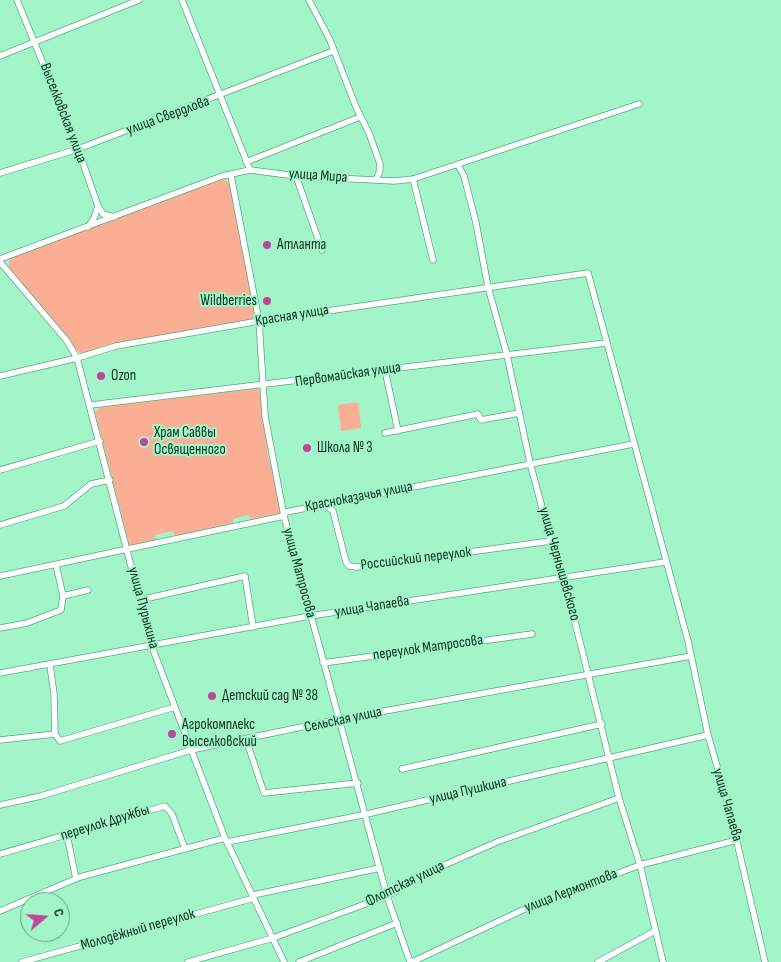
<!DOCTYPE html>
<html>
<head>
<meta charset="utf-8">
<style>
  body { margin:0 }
  #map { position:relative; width:781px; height:962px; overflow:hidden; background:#a2f5c9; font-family:"Sofia Sans Condensed",sans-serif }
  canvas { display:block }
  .north { position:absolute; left:20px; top:892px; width:50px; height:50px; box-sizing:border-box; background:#a2f5c9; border:1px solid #66a685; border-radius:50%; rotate:72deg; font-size:14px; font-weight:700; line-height:20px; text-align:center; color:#0c2f1f }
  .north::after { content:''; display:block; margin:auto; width:18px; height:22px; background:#bd469b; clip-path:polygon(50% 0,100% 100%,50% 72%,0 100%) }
</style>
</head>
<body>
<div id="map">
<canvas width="781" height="962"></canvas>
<div class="north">С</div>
</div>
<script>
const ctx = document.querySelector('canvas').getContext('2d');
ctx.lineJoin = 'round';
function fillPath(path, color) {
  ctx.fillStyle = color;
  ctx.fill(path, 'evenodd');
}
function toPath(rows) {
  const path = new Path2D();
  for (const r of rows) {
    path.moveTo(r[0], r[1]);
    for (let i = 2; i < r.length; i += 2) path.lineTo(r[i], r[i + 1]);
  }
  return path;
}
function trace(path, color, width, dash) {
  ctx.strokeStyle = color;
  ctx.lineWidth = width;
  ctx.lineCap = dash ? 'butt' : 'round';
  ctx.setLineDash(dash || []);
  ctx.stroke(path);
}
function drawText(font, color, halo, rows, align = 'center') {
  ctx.font = font + ' "Sofia Sans Condensed",sans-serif';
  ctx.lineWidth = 4;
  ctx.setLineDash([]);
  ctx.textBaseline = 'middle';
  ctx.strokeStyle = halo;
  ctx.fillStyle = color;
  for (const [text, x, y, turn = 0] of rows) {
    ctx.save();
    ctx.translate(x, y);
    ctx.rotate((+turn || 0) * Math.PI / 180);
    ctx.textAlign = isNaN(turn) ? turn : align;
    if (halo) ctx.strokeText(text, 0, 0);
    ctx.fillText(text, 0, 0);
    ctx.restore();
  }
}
fillPath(toPath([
  [223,179,230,184,256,316,253,319,115,344,83,354,78,351,9,268,9,260,16,254],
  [255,389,259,390,261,395,268,456,282,513,251,519,248,515,233,519,233,523,175,538,173,531,155,535,155,542,130,548,95,412,101,407],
  [358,402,361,428,341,431,338,405]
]), '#faae93');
const minor = toPath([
  [17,0,78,149,98,206,94,218,88,227],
  [182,0,250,170],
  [309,0,330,40,356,107,369,133,380,164,380,170,376,180],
  [0,56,139,0],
  [246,162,360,117],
  [458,165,464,176,476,223,488,287,507,355,530,463,561,578,566,586,619,798,640,865,663,962],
  [0,173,78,149,333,51],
  [231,176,259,321,265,416,284,516,387,896,410,962],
  [296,176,322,250],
  [413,179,433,260],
  [98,206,103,214,114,217],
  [0,259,222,176,250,170,296,176,394,181,413,179,639,104],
  [0,262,67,341,77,358,152,647,225,838,284,962],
  [385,370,398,431],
  [0,376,77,358,116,346,259,321,588,273,688,641,708,735,728,804,765,962],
  [91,405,606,343],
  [385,433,478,414,481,420,519,413],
  [0,470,100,441],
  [324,504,333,511,346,562,349,566,357,567,551,541],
  [0,525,64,506,91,484,110,480],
  [56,565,63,596],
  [0,576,284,516,286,512,633,444],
  [140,600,245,576,253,627],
  [0,628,27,623,61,610,63,596,88,590],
  [323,663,532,634],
  [50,665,54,694,55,734],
  [0,673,310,616,665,562],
  [246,739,264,793,358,783],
  [0,740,55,734,60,741,175,707],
  [402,769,602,724],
  [0,805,41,796,191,750,340,719,691,656],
  [67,835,76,879],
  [227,842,367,814,708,735],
  [0,854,165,806,172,814,185,849],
  [253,895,380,868],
  [0,911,80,877,225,838],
  [22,962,254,898],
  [188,962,273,938,387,896,433,870,497,842,619,798],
  [299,962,397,923],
  [412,962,529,907,640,865,737,840],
  [598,962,655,931]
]);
trace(minor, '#58a981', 7);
trace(minor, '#fff', 5.5);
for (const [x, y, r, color] of [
  [267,245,5,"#bd469b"],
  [267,301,5,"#bd469b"],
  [101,376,5,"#bd469b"],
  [144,442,5,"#bd469b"],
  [307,448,5,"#bd469b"],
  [212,696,5,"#bd469b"],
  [172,734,5,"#bd469b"]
]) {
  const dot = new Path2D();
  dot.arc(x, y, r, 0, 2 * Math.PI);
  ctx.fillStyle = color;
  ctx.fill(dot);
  trace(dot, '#a2f5c9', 2);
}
drawText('15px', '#0c2f1f', '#a2f5c9', [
  ["Выселковская улица",63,113,69],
  ["улица Свердлова",168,116,-20],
  ["улица Мира",318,176,4],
  ["Красная улица",292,316,-9],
  ["Первомайская улица",348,375,-8],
  ["Красноказачья улица",359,497,-11],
  ["Российский переулок",416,559,-7],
  ["улица Чернышевского",559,564,74],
  ["улица Матросова",299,573,75],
  ["улица Чапаева",372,607,-9],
  ["улица Пурыхина",143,608,75],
  ["переулок Матросова",428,648,-8],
  ["Сельская улица",343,720,-12],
  ["улица Пушкина",468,791,-13],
  ["улица Чапаева",727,805,74],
  ["переулок Дружбы",105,823,-17],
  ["Флотская улица",405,884,-26],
  ["улица Лермонтова",571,891,-21],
  ["Молодёжный переулок",138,930,-16]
]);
drawText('15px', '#0c2f1f', '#a2f5c9', [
  ["Атланта",277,245],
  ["Wildberries",257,301,"right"],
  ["Ozon",111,376],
  ["Храм Саввы",154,433],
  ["Освященного",154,450],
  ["Школа № 3",317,448],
  ["Детский сад № 38",222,696],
  ["Агрокомплекс",182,725],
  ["Выселковский",182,742]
], 'left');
</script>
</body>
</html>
